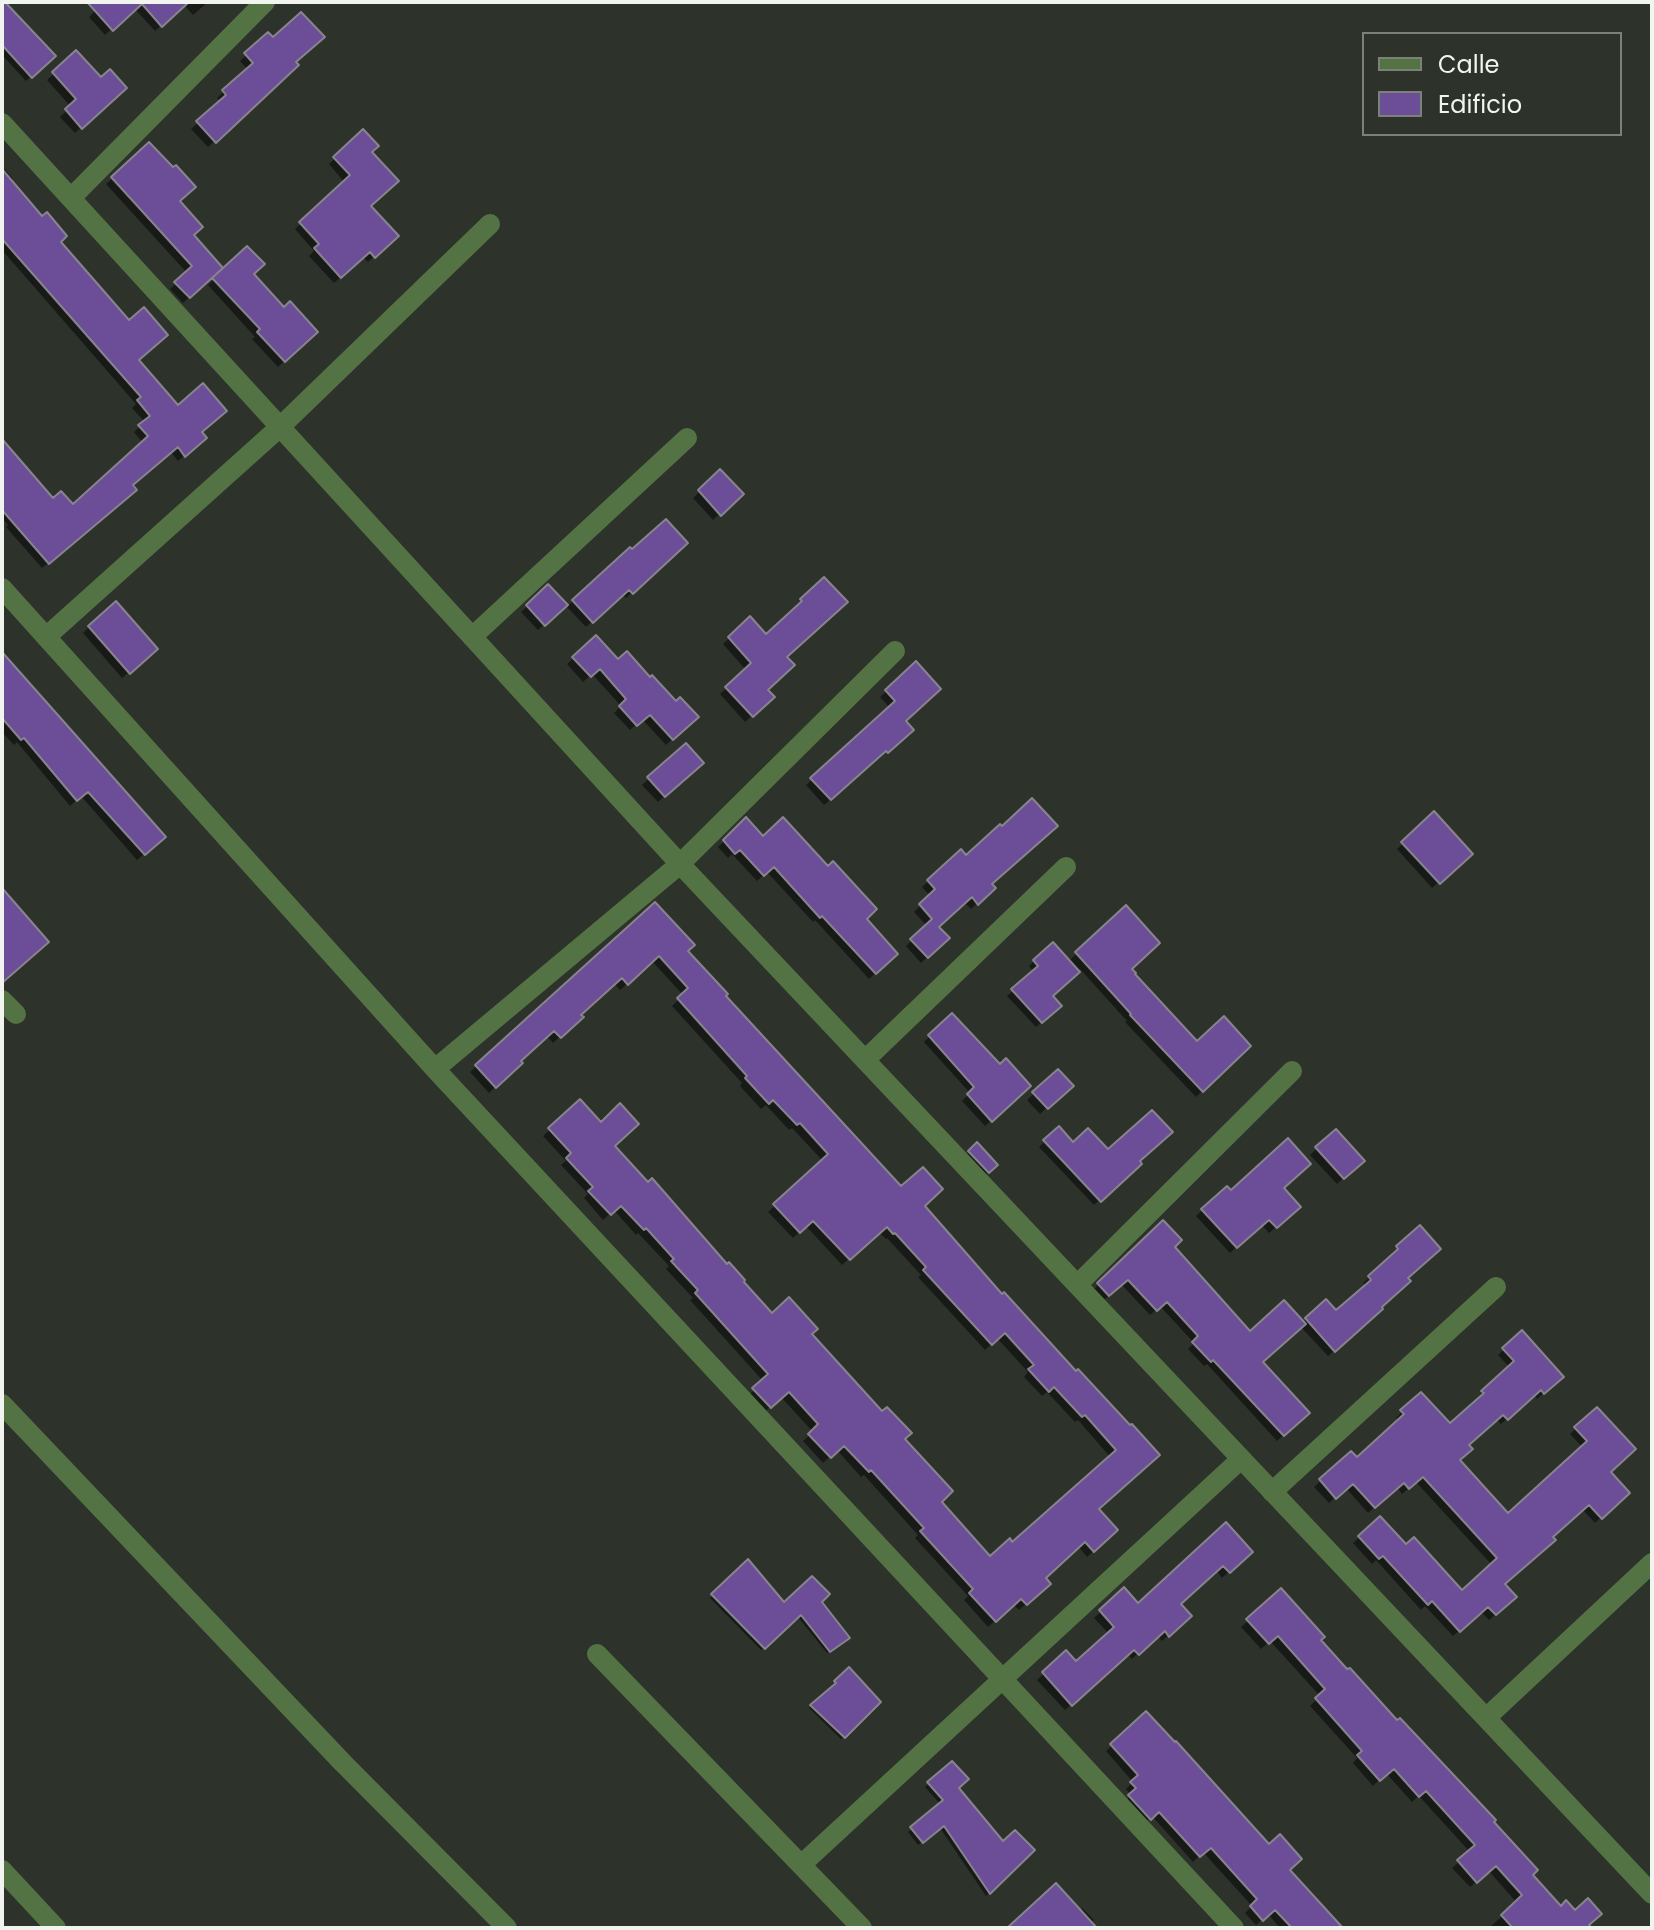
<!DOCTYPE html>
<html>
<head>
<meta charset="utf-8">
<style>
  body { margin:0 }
  #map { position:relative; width:1654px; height:1930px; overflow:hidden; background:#2d322b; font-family:Poppins,sans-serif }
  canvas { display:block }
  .frame { position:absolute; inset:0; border:4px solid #f1f4ef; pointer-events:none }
  .legend { position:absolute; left:1362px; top:32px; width:260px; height:104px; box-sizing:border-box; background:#2d322b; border:2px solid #7b8079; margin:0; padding:10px 14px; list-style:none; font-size:24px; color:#f1f4ef }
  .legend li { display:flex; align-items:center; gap:16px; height:40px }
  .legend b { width:40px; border:2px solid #7b8079 }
</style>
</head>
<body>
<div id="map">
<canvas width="1654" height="1930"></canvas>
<div class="frame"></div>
<ul class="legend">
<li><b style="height:10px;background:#547345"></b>Calle</li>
<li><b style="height:22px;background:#6b4e97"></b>Edificio</li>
</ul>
</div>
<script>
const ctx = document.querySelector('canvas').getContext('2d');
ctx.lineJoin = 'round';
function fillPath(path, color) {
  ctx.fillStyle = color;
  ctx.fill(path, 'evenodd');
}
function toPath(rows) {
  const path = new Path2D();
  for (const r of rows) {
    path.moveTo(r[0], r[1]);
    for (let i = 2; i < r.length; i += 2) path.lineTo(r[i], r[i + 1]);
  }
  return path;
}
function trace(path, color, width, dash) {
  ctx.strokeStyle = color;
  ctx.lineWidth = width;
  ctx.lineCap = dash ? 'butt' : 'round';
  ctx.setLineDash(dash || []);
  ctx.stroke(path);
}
fillPath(toPath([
  [2,2,53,56,26,81,2,55],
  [104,2,208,2,193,15,184,5,155,31,134,8,105,35,89,17],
  [268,35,294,63,290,71,208,147,191,129,221,102,217,98,248,70,240,61],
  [76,53,101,80,124,88,75,133,60,117,71,107,47,80],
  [363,132,369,152,369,206,396,236,368,262,363,257,334,283,309,256,314,251,295,229,345,183,329,164],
  [149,145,177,202,191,236,220,268,183,303,170,289,187,273,106,184],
  [2,166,13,179,10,182,58,242,136,361,200,433,198,444,178,461,171,452,131,486,129,496,42,568,6,527,8,525,2,518,2,454,52,501,72,507,143,443,134,432,145,422,132,408,136,404,2,250],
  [247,249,252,274,284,310,316,332,278,367,252,339,255,337,208,285],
  [720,472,741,494,713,520,693,498],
  [685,543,626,598,622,594,586,627,567,607,573,601],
  [824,580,785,658,765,690,772,697,745,722,720,694,746,670,723,644,750,619,766,637,797,608,795,607],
  [548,587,565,605,538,630,521,612],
  [89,627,149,655,122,678,83,633],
  [596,638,618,661,696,717,666,745,642,719,630,730,614,713,621,706,592,674,583,682,567,664],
  [916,664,903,721,911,730,824,805,806,785,890,708,880,697],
  [2,669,157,843,137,860,81,796,70,806,17,742,14,745,2,732],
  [686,745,701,762,658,802,642,785],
  [1434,814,1470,854,1432,888,1397,849],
  [746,820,763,839,864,919,896,954,869,979,815,920,813,922,767,872,757,881,732,854,728,858,718,847],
  [961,852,994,888,971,909,964,902,937,927,947,938,921,963,906,946,927,926,914,912,930,896,922,887],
  [655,904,685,951,723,996,901,1189,922,1206,1002,1297,1130,1428,1097,1510,1116,1530,1087,1557,1078,1546,1043,1578,1042,1590,1019,1610,1013,1604,988,1627,964,1600,968,1596,915,1538,918,1535,864,1475,861,1477,837,1450,823,1463,803,1441,813,1432,781,1397,763,1413,748,1396,763,1381,690,1300,693,1298,666,1269,669,1266,638,1233,636,1235,614,1210,603,1220,584,1198,588,1194,561,1165,566,1161,543,1136,580,1102,612,1146,772,1316,810,1334,903,1439,939,1502,990,1558,1012,1544,1111,1458,1078,1420,1075,1422,1047,1392,1042,1396,1024,1377,1028,1372,997,1338,985,1350,918,1277,921,1275,887,1238,886,1239,879,1232,842,1265,806,1226,793,1238,768,1212,823,1161,792,1128,789,1130,766,1105,761,1109,740,1086,742,1083,672,1006,683,995,652,961,620,990,614,983,579,1015,581,1017,553,1043,547,1036,489,1093,470,1072],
  [1052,944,1068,962,1077,953,1130,969,1216,1078,1196,1097,1125,1022,1127,1021,1080,969,1045,1002,1059,1006,1036,1027,1007,996,1034,972,1029,966],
  [952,1015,1000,1066,1029,1086,985,1126,962,1101,970,1093,924,1042],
  [1058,1071,1071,1086,1040,1114,1027,1100],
  [1059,1129,1073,1145,1108,1152,1137,1162,1134,1169,1094,1205,1039,1147],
  [1335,1131,1362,1161,1337,1184,1310,1155],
  [977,1145,995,1165,986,1174,967,1154],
  [1226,1189,1231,1193,1281,1189,1298,1207,1269,1233,1261,1224,1230,1253,1196,1216],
  [1163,1223,1172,1247,1250,1334,1302,1323,1326,1302,1336,1313,1366,1287,1363,1283,1393,1256,1391,1254,1420,1228,1406,1278,1375,1315,1328,1356,1300,1326,1261,1363,1307,1413,1277,1441,1207,1364,1204,1366,1188,1349,1194,1343,1160,1306,1150,1315,1121,1284,1103,1301,1093,1290],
  [1522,1333,1561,1377,1537,1399,1534,1395,1501,1424,1496,1419,1467,1445,1458,1460,1507,1515,1583,1448,1570,1434,1597,1410,1609,1472,1627,1493,1595,1523,1582,1509,1503,1585,1508,1603,1489,1620,1481,1612,1453,1636,1425,1606,1421,1610,1376,1560,1372,1564,1353,1543,1380,1519,1406,1547,1462,1592,1492,1565,1416,1482,1402,1494,1397,1487,1368,1513,1346,1488,1329,1503,1314,1487,1351,1454,1357,1460,1399,1421,1396,1418,1402,1412,1450,1426,1479,1400,1477,1398,1510,1368,1498,1355],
  [1250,1552,1222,1578,1216,1570,1179,1604,1183,1622,1162,1641,1157,1636,1132,1659,1127,1654,1065,1710,1037,1680,1066,1653,1076,1664,1109,1634,1094,1618,1124,1590,1138,1606],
  [748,1562,784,1605,819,1602,847,1637,827,1653,797,1616,761,1650,710,1598],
  [1281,1591,1318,1640,1492,1822,1531,1875,1561,1909,1589,1924,1592,1928,1489,1928,1517,1903,1489,1871,1470,1887,1452,1868,1470,1852,1419,1796,1412,1802,1386,1773,1373,1786,1353,1763,1357,1758,1310,1706,1320,1696,1270,1641,1261,1649,1241,1627],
  [849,1670,878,1702,841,1739,809,1708,835,1687,833,1684],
  [1146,1714,1288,1870,1340,1928,1280,1928,1268,1914,1256,1925,1245,1913,1252,1906,1203,1852,1193,1862,1152,1816,1144,1824,1124,1802,1131,1795,1126,1789,1133,1782,1106,1751],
  [952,1763,956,1788,1003,1844,1032,1850,986,1896,940,1828,918,1845,908,1832,941,1805,925,1787],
  [1082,1908,1094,1920,1085,1928,1020,1928,1079,1911]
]), '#0007');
const building = toPath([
  [2,2,5,2,56,56,32,78,2,45,2,2],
  [87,2,189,2,162,27,142,4,113,31,87,2],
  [301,12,325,37,296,62,299,65,216,143,196,121,226,95,222,90,253,63,244,53,268,32,273,37,301,12],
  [76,50,101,77,110,69,127,88,82,129,65,109,76,99,52,72,76,50],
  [363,129,379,146,372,152,399,181,371,206,399,236,375,258,370,252,341,278,314,248,319,244,299,222,350,175,333,157,363,129],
  [149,142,173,167,176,165,196,187,180,201,203,227,194,235,223,268,190,298,174,282,192,266,111,177,149,142],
  [2,169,42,216,47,212,67,236,61,242,129,320,144,307,168,335,139,360,178,405,203,383,227,411,202,432,207,438,185,457,178,447,133,485,137,490,49,564,2,510,2,439,53,498,61,491,73,504,148,436,138,425,150,416,137,400,141,397,2,239,2,169],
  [247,246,265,264,254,274,284,307,290,301,318,332,285,362,257,332,260,329,212,278,247,246],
  [720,469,744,494,721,516,698,490,720,469],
  [666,519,688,543,633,594,629,590,593,623,572,600,630,547,632,549,666,519],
  [824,577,848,602,787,657,795,665,768,690,775,697,753,717,725,687,751,663,728,637,750,616,766,634,802,601,800,599,824,577],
  [548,584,568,605,545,626,526,605,548,584],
  [116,601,158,649,130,674,88,626,116,601],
  [596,635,618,659,627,651,650,677,652,675,676,701,680,697,699,717,673,740,650,715,637,726,619,706,626,699,600,669,591,677,572,657,596,635],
  [2,652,166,837,145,855,88,792,77,801,24,738,21,740,2,718,2,652],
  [916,661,941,689,906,721,914,730,888,753,886,751,831,800,810,778,895,701,885,690,916,661],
  [686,743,704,763,665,797,647,777,686,743],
  [1032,798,1058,826,992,884,996,888,978,905,972,897,939,927,950,938,928,958,910,939,932,919,919,904,935,889,927,880,961,849,966,855,1000,824,1002,826,1032,798],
  [1434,811,1473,854,1440,884,1401,842,1434,811],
  [746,817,763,836,783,817,828,866,833,861,877,909,867,919,898,954,876,974,822,916,820,918,774,867,764,876,740,850,735,854,723,840,746,817],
  [2,888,49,942,2,983,2,888],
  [655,902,695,945,688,951,728,994,726,996,901,1186,923,1167,943,1189,925,1206,1002,1294,1004,1292,1076,1371,1078,1369,1130,1425,1132,1424,1160,1455,1099,1509,1118,1530,1094,1552,1085,1542,1046,1578,1051,1584,1027,1605,1021,1599,996,1622,969,1593,973,1589,920,1531,924,1528,871,1470,869,1472,844,1446,831,1458,808,1434,818,1424,789,1392,771,1408,752,1388,768,1374,695,1293,698,1290,671,1261,674,1259,646,1228,644,1230,621,1206,611,1215,588,1191,593,1187,566,1158,571,1153,548,1128,580,1099,601,1122,620,1103,639,1124,615,1146,648,1182,652,1178,727,1264,729,1262,745,1280,744,1282,772,1313,789,1297,818,1329,812,1334,882,1411,887,1407,912,1433,905,1439,953,1491,942,1502,990,1556,1010,1538,1012,1542,1116,1450,1085,1415,1082,1417,1054,1387,1049,1392,1028,1369,1034,1365,1005,1333,992,1345,923,1270,926,1267,895,1233,893,1234,887,1227,850,1260,813,1221,800,1233,773,1204,828,1154,800,1123,797,1125,773,1100,769,1104,745,1078,747,1076,677,998,688,988,659,956,628,985,622,978,581,1015,584,1017,561,1038,554,1031,521,1061,523,1063,496,1088,475,1065,655,902],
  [1126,905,1160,943,1132,969,1136,973,1135,974,1197,1041,1224,1016,1251,1046,1203,1092,1130,1015,1131,1014,1075,952,1126,905],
  [1053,942,1080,972,1053,996,1062,1006,1042,1023,1011,989,1038,966,1033,960,1053,942],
  [952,1013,1000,1064,1006,1058,1031,1086,992,1122,967,1094,974,1087,928,1035,952,1013],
  [1058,1069,1074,1086,1048,1109,1032,1092,1058,1069],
  [1152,1110,1173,1132,1140,1161,1142,1164,1101,1202,1043,1140,1059,1126,1073,1142,1088,1128,1108,1149,1152,1110],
  [1336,1129,1365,1161,1344,1179,1315,1147,1336,1129],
  [1288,1138,1311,1164,1284,1188,1301,1207,1277,1228,1269,1220,1237,1248,1201,1209,1227,1186,1231,1190,1288,1138],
  [977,1142,998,1165,989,1173,968,1151,977,1142],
  [1163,1220,1182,1240,1175,1247,1250,1331,1284,1300,1306,1324,1263,1362,1310,1413,1284,1436,1213,1360,1211,1362,1192,1342,1198,1336,1167,1302,1157,1311,1128,1280,1109,1296,1097,1283,1163,1220],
  [1420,1225,1441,1249,1408,1278,1411,1281,1382,1307,1383,1309,1335,1352,1305,1318,1326,1299,1336,1310,1371,1280,1368,1276,1398,1249,1396,1246,1420,1225],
  [1522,1330,1564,1377,1544,1394,1541,1390,1508,1420,1503,1415,1469,1445,1473,1449,1460,1460,1508,1513,1587,1441,1574,1427,1597,1407,1636,1449,1611,1472,1630,1493,1602,1519,1589,1505,1553,1537,1556,1540,1505,1584,1517,1597,1496,1615,1488,1607,1460,1632,1432,1601,1428,1605,1383,1556,1379,1559,1358,1536,1380,1516,1406,1544,1414,1537,1462,1590,1497,1558,1423,1477,1409,1489,1404,1483,1375,1508,1353,1484,1336,1499,1319,1479,1351,1451,1357,1457,1404,1414,1400,1410,1421,1392,1450,1423,1484,1393,1481,1391,1514,1361,1502,1348,1522,1330],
  [1226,1522,1253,1552,1230,1573,1223,1566,1181,1604,1192,1616,1169,1637,1165,1631,1139,1655,1134,1650,1072,1706,1042,1672,1066,1650,1076,1661,1114,1627,1099,1610,1124,1587,1138,1603,1226,1522],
  [748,1559,784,1602,812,1576,830,1594,822,1602,850,1638,830,1652,801,1615,765,1649,711,1594,748,1559],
  [1281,1588,1325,1637,1321,1640,1347,1669,1350,1668,1397,1720,1400,1718,1496,1820,1494,1822,1538,1870,1533,1875,1561,1906,1566,1900,1575,1910,1588,1898,1602,1914,1589,1925,1592,1928,1513,1928,1501,1915,1522,1895,1496,1866,1477,1883,1457,1860,1475,1845,1426,1791,1419,1797,1394,1769,1380,1781,1357,1755,1362,1751,1315,1698,1325,1689,1278,1636,1269,1644,1246,1619,1281,1588],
  [849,1667,881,1702,845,1738,810,1705,836,1683,834,1681,849,1667],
  [1146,1711,1175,1742,1176,1741,1269,1844,1280,1834,1302,1859,1290,1870,1343,1928,1292,1928,1275,1910,1263,1921,1250,1906,1257,1899,1211,1848,1200,1857,1159,1812,1151,1820,1128,1795,1136,1788,1130,1782,1138,1775,1110,1744,1146,1711],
  [952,1761,969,1779,959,1788,1003,1841,1015,1830,1035,1850,990,1894,944,1826,923,1843,910,1827,943,1800,927,1782,952,1761],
  [1056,1883,1097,1928,1007,1928,1056,1883]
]);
fillPath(building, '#6b4e97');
trace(building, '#87848e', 2);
trace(toPath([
  [2,123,680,864,1652,1894],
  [71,198,265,2],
  [2,588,435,1069,1234,1928],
  [46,637,280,427,490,224],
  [472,637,687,438],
  [2,1000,16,1014],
  [865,1060,1066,867],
  [435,1069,680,864,895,651],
  [1077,1285,1292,1071],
  [2,1404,343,1763,507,1928],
  [1272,1492,1496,1287],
  [597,1654,862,1928],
  [1486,1718,1652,1563],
  [801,1865,1241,1459],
  [2,1870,56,1928]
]), '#547345', 20);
</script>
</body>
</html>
